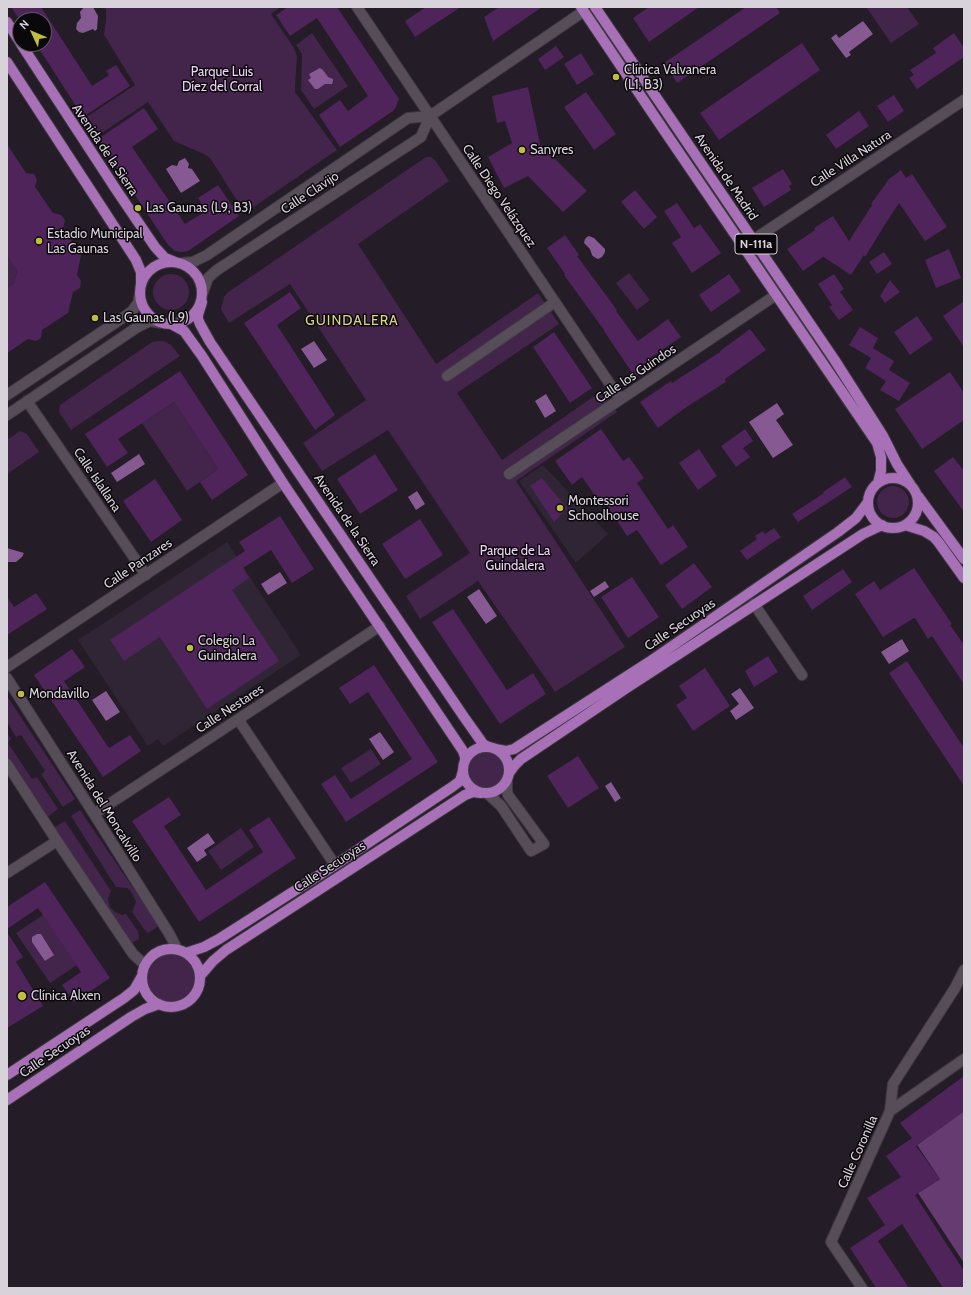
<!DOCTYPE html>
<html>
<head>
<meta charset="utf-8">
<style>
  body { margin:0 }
  #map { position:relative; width:971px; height:1295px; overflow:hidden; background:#241c27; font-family:Cabin,sans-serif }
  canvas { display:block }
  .frame { position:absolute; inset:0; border:8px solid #d8d2da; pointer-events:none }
  .north { position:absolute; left:12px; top:12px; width:40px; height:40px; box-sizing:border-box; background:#0b080c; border:1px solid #5d595e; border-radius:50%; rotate:314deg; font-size:11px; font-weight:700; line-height:16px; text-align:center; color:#d8d2da }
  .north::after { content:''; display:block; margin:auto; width:14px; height:18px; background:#c0be41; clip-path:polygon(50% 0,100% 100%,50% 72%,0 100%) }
</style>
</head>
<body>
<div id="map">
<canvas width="971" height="1295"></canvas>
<div class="frame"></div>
<div class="north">N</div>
</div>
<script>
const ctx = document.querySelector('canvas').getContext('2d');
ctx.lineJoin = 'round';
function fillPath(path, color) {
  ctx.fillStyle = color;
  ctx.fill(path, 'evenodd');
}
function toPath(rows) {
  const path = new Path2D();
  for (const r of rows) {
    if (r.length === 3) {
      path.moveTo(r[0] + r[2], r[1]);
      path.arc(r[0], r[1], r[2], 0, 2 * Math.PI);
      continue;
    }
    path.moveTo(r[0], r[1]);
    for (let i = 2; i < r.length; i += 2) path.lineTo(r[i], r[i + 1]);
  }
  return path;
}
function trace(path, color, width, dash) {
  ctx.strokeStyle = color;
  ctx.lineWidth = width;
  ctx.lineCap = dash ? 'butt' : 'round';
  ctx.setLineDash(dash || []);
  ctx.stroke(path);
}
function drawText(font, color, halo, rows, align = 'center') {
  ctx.font = font + ' Cabin,sans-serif';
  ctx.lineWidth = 3;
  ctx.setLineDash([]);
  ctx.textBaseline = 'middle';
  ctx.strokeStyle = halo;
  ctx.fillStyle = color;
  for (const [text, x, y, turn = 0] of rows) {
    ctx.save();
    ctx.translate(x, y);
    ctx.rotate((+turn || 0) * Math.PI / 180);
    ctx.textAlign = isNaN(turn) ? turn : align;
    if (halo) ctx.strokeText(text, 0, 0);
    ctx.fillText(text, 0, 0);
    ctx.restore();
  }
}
fillPath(toPath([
  [543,465,608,534,576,563,519,481],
  [227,542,301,655,163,746,158,739,148,746,78,640]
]), '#302534');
fillPath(toPath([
  [104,7,281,7,271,14,294,48,297,56,295,86,295,92,337,150,245,213,210,158,204,154,174,141,148,102,97,136,85,118,135,85,104,35,106,20,106,10],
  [866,7,907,7,919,24,891,43],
  [312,33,348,86,314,109,301,90,302,54,296,45],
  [426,157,431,157,435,160,449,181,358,244,436,364,538,293,559,324,457,393,502,460,603,390,617,412,516,481,625,647,555,692,478,581,420,619,406,596,470,553,388,430,322,471,303,443,366,400,290,284,229,323,221,309,224,297,227,293],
  [7,256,17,271,14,283,7,288],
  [629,273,650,300,637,310,616,283],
  [171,292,18],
  [158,341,164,341,171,345,180,356,71,430,59,412,60,405,152,342],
  [174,402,218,469,187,491,142,423],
  [20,431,27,434,39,452,7,474,7,440],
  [893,502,16],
  [7,696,75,799,63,807,41,774,45,771,21,735,16,737,7,722],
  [7,733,11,739,8,743,32,779,37,777,58,809,46,818,7,759],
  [371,749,381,764,351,783,341,768],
  [486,772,21],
  [80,810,159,926,148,933,144,929,132,912,136,902,131,891,127,888,116,887,71,816],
  [65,821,111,891,108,899,110,907,115,912,122,915,126,914,138,931,139,939,130,944,53,828],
  [241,828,254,847,221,870,208,851],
  [43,915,77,965,50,983,16,933],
  [169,952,178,953,185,956,191,962,195,970,196,978,195,987,191,994,184,1000,176,1003,167,1004,159,1001,152,996,147,989,142,971,154,958,161,953]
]), '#43244b');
fillPath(toPath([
  [964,1111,964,1263,918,1193,940,1179,917,1145]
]), '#663b72');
fillPath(toPath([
  [84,7,93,7,98,16,97,29,95,31,93,29,83,33,79,32,76,29,77,23,81,18,80,12],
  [863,21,873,34,849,52,851,55,846,58,831,38,836,34,839,38],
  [320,68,323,70,328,77,333,79,333,81,332,84,325,84,318,89,315,89,308,80,311,78,309,74],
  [185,158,189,164,188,168,192,169,200,181,181,193,166,169,172,165,177,166,179,161],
  [589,236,594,238,605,249,605,252,602,257,598,259,594,257,592,255,590,249,584,243,585,239,587,237],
  [314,341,327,360,314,368,301,349],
  [546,394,556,411,545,418,535,401],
  [777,403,784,414,776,420,793,445,773,458,749,422],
  [139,454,145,464,117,482,111,473],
  [417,491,425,504,416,510,408,497],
  [7,548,24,553,22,557,16,562,7,562],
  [280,572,287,583,268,595,261,584],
  [605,581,609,587,594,597,590,591],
  [479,589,497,616,486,624,467,597],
  [902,639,909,651,889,664,881,652],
  [740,688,754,708,736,720,730,711,739,704,731,694],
  [106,691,120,712,106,721,92,700],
  [380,732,394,752,383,760,369,739],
  [611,782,621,798,615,802,605,786],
  [208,833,215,843,204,850,207,855,197,862,187,848],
  [37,934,41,934,54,955,45,961,32,942,32,937]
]), '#865992');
fillPath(toPath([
  [11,7,41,7,92,86,109,75,106,71,116,65,130,86,83,117,36,44,44,44,44,20,20,20],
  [288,7,337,7,399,99,398,101,396,107,393,111,340,147,319,115,340,100,348,111,368,96,317,18,290,36,276,15],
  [426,7,461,7,415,37,405,21],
  [499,7,542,7,493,41,484,17],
  [649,7,699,7,649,42,633,18],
  [746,7,776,7,780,13,677,83,664,63],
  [954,33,964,48,964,57,917,89,909,78,914,75,910,70,936,53,933,48],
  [802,43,820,70,719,140,700,113],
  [556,46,564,57,545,70,538,59],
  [581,53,594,74,577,85,564,64],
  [528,87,540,144,587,191,563,212,528,176,504,188,488,157,512,143,505,121,497,123,492,96],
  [586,92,616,134,594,150,564,107],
  [894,95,904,111,888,122,877,106],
  [144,108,158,129,132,147,185,224,206,211,198,198,218,185,239,216,188,251,182,252,175,251,168,245,98,139],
  [859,111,869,126,836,149,826,135],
  [7,144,26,173,34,174,37,180,35,187,53,213,61,215,65,220,63,228,81,255,77,275,81,281,80,288,73,292,68,313,42,330,41,338,36,341,28,339,7,353,7,288,14,283,17,271,7,256],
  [783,169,792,184,789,186,791,190,764,207,752,188],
  [901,170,906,178,912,174,947,227,925,241,899,203,884,226,865,257,864,255,851,275,822,256,823,257,803,271,787,249,815,230,814,228,833,216,849,241,872,205,871,204,889,179],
  [635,190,657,217,644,229,621,202],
  [677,203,694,228,700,224,721,253,692,273,672,243,681,237,664,211],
  [565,235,579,255,577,256,617,310,616,311,638,341,668,319,681,337,649,359,653,365,635,377,604,331,604,330,564,275,565,274,547,248],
  [949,249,961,278,936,288,925,260],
  [884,252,892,264,877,274,869,262],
  [729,274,741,291,711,312,699,295],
  [834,274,844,289,840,292,853,310,839,320,829,307,832,305,818,284],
  [890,280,900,292,885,303,880,296],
  [290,292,301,308,277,325,335,415,315,430,244,323],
  [964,301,964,347,943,316],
  [917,316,933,339,910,355,894,332],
  [860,327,878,338,873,348,894,361,889,370,910,383,899,401,880,390,886,381,865,368,871,358,849,345],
  [750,329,766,350,725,379,726,382,688,406,658,428,640,402,671,381,672,383,720,352,720,351],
  [554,332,592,388,570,403,533,347],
  [180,371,248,475,212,500,200,482,218,469,174,402,118,439,128,453,107,467,85,434],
  [950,372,964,393,964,420,922,449,895,409],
  [601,429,623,461,629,457,644,478,637,483,668,529,673,525,688,547,661,565,637,530,627,536,606,504,602,506,582,477,572,485,555,461],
  [745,429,753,441,743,448,750,457,736,467,721,446],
  [699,449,717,476,698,490,679,463],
  [375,454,398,490,360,514,337,479],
  [953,457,964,471,964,512,934,471],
  [845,477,852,487,798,522,792,514,824,493,823,492],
  [542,478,567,508,554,522,530,486],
  [155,479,182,520,151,542,123,501],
  [280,516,314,569,292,583,271,550,243,568,249,578,232,590,279,661,207,709,160,637,124,661,110,640,245,551,239,542],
  [420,519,443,555,405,579,382,544],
  [774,528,781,537,747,560,740,551,757,539,755,536,763,531,765,534],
  [694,563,712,587,682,609,665,585],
  [914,568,952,624,950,625,964,645,964,684,932,636,928,639,915,618,914,618,883,637,855,594,874,581,880,590],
  [843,569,852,582,812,610,803,596],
  [632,577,659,617,628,638,601,597],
  [36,593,47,609,7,635,7,597,14,607],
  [453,609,507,690,533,673,546,694,500,724,432,622],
  [72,649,85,667,64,681,109,748,130,735,141,751,103,777,34,675],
  [768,656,778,672,754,687,745,671],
  [907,661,964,748,964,786,889,673],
  [374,665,438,762,346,822,321,784,335,775,351,799,412,759,368,692,350,704,339,688],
  [705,668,730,706,693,731,676,705,687,698,679,686],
  [578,756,599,788,568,808,547,776],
  [169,797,181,815,164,826,206,890,263,852,249,830,269,817,296,858,199,922,132,821],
  [45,882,110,978,74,1002,62,985,81,972,38,908,7,929,7,907],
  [7,932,23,957,16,962,43,1006,7,1028],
  [964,1076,964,1111,916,1146,940,1179,915,1195,964,1271,964,1288,943,1288,902,1224,878,1241,909,1288,876,1288,850,1248,885,1225,867,1198,901,1177,886,1156,912,1138,900,1123]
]), '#4e245a');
const minor = toPath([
  [357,7,620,399],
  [753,240,964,100],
  [182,263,193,262,207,255,408,118,430,116,584,11],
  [203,292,208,278,217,270,421,137,430,116],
  [447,376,555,302],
  [7,395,127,315,132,311,138,303,140,294],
  [27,401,146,575],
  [7,415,136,328,150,321,161,323],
  [509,474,776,295],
  [754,604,802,675],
  [7,667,283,483],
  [7,678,94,814,170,935,177,949],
  [238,719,335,865],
  [7,764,57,841,133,954,145,965],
  [488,794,501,806,531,851,544,844,508,795,507,791,507,781],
  [94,814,380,626],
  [7,873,57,841],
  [890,1111,893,1084,955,988,964,970],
  [862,1288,831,1242,890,1111,964,1059]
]);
const major = toPath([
  [581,7,659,123,877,443,881,457,881,471,878,483],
  [595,7,834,359,883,436,897,464,910,484],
  [7,22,20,42],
  [21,44,117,191,155,247,165,258,175,262],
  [7,62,136,260,141,272,141,285],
  [171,293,31],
  [202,302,198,315,198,319,200,324,210,342,464,717,481,741,484,745,489,747],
  [173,325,184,331,202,356,283,483,463,751,465,757,465,761],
  [893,503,25],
  [918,496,964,559],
  [905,525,924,531,934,537,939,543,964,578],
  [486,770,23],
  [495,749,506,751,514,749,649,662,838,532,856,518,868,502],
  [509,773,515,765,521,759,625,689,863,534,882,525],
  [171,978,29],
  [186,953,204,947,219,939,335,865,452,787,460,781,463,771],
  [200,976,213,961,226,950,465,795,473,792,481,793],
  [7,1075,124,998,134,990,142,976],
  [7,1100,131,1017,145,1009,159,1004]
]);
trace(minor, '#3e3840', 12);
trace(major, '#3e3840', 12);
trace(minor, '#574d59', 10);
trace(major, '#a871b7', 10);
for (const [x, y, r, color] of [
  [616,77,4,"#c0be41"],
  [522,150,4,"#c0be41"],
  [138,208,4,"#c0be41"],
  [39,241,4,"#c0be41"],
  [95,318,4,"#c0be41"],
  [560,508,4,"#c0be41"],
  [190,648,4,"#c0be41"],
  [21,694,4,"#c0be41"],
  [22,996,5,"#c0be41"]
]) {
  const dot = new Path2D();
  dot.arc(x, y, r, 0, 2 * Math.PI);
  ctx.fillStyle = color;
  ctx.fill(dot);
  trace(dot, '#0b080c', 1.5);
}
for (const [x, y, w] of [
  [756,244,42]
]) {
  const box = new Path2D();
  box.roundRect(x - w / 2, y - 10, w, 20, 3);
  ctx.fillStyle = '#0b080c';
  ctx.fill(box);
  trace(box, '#d8d2da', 1);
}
drawText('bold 12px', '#d8d2da', null, [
  ["N-111a",756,244]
]);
drawText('13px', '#d8d2da', '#0b080c', [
  ["Clínica Valvanera",624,70],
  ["(L1, B3)",624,85],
  ["Sanyres",530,150],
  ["Las Gaunas (L9, B3)",146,208],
  ["Estadio Municipal",47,234],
  ["Las Gaunas",47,249],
  ["Las Gaunas (L9)",103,318],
  ["Montessori",568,501],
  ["Schoolhouse",568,516],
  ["Colegio La",198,641],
  ["Guindalera",198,656],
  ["Mondavillo",29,694],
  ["Clínica Alxen",31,996]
], 'left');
drawText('13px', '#ecd3f4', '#0b080c', [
  ["Parque Luis",222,72],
  ["Díez del Corral",222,87],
  ["Parque de La",515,551],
  ["Guindalera",515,566]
]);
drawText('13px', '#d8d2da', '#0b080c', [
  ["Avenida de la Sierra",105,150,56],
  ["Calle Villa Natura",851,159,-33],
  ["Avenida de Madrid",726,177,56],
  ["Calle Clavijo",310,193,-33],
  ["Calle Diego Velázquez",499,196,56],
  ["Calle los Guindos",636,374,-34],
  ["Calle Islallana",97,480,56],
  ["Avenida de la Sierra",347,520,56],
  ["Calle Panzares",138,564,-34],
  ["Calle Secuoyas",680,625,-34],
  ["Calle Nestares",230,709,-33],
  ["Avenida del Moncalvillo",104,806,58],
  ["Calle Secuoyas",330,867,-33],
  ["Calle Secuoyas",55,1052,-34],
  ["Calle Coronilla",858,1152,-66]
]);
ctx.letterSpacing = '1px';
drawText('14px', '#d7d788', '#0b080c', [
  ["GUINDALERA",352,321]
]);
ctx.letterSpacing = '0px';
</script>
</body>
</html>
